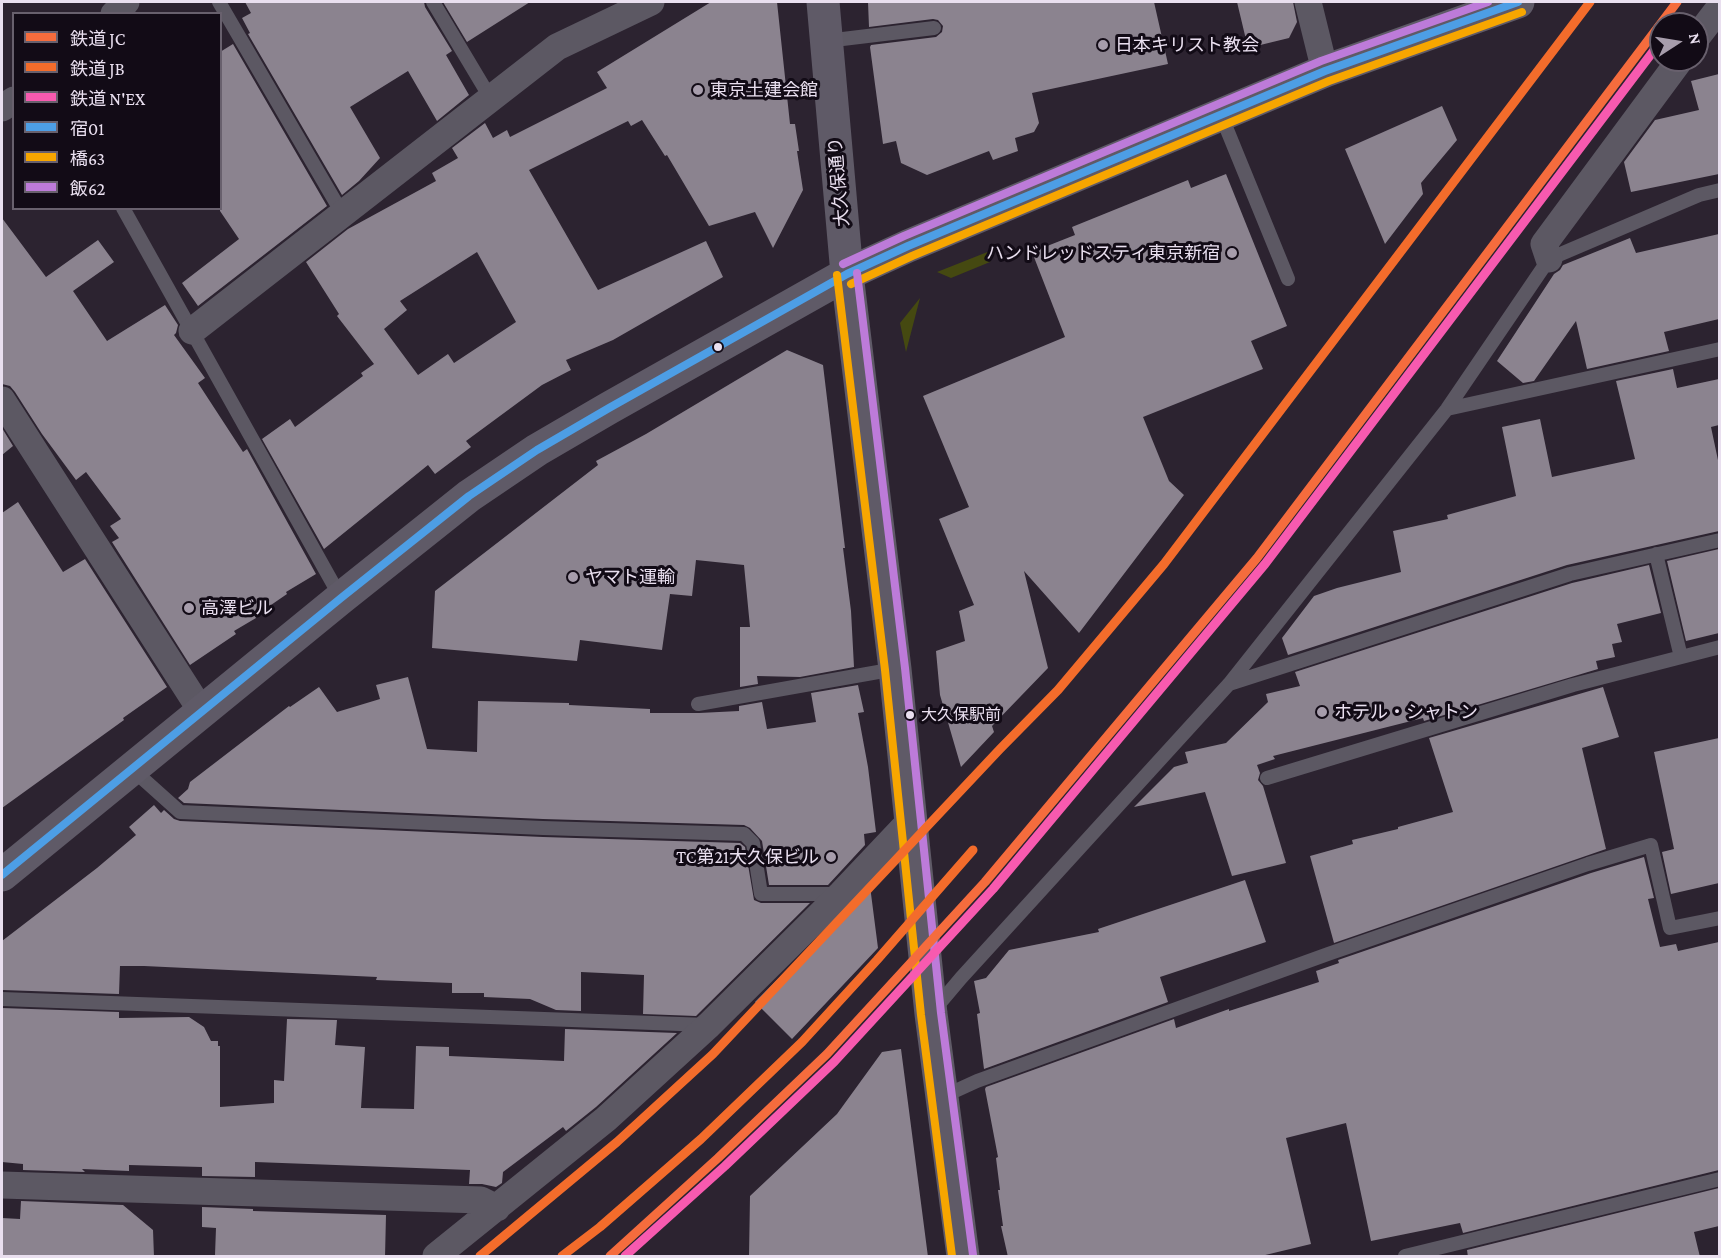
<!DOCTYPE html>
<html>
<head>
<meta charset="utf-8">
<style>
  body { margin:0 }
  #map { position:relative; width:1721px; height:1258px; overflow:hidden; background:#2c2330; font-family:"Crimson Pro","Noto Sans JP",serif }
  canvas { display:block }
  .frame { position:absolute; inset:0; border:3px solid #e9dfef; pointer-events:none }
  .legend { position:absolute; left:12px; top:12px; width:210px; height:198px; box-sizing:border-box; background:#120b16; border:2px solid #68606d; margin:0; padding:8px 10px; list-style:none; font-size:18px; color:#e9dfef }
  .legend li { display:flex; align-items:center; gap:12px; height:30px }
  .legend b { width:30px; border:2px solid #68606d }
  .north { position:absolute; left:1649px; top:12px; width:60px; height:60px; box-sizing:border-box; background:#120b16; border:2px solid #68606d; border-radius:50%; rotate:78deg; font-size:16px; font-weight:700; line-height:24px; text-align:center; color:#e9dfef }
  .north::after { content:''; display:block; margin:auto; width:21px; height:27px; background:#a79dac; clip-path:polygon(50% 0,100% 100%,50% 72%,0 100%) }
</style>
</head>
<body>
<div id="map">
<canvas width="1721" height="1258"></canvas>
<div class="frame"></div>
<ul class="legend">
<li><b style="height:8px;background:#f56c3d"></b>鉄道 JC</li>
<li><b style="height:8px;background:#f36c2b"></b>鉄道 JB</li>
<li><b style="height:8px;background:#f75aaf"></b>鉄道 N'EX</li>
<li><b style="height:8px;background:#4d9ee5"></b>宿01</li>
<li><b style="height:8px;background:#f7a600"></b>橋63</li>
<li><b style="height:8px;background:#bd7bd9"></b>飯62</li>
</ul>
<div class="north">N</div>
</div>
<script>
const ctx = document.querySelector('canvas').getContext('2d');
ctx.lineJoin = 'round';
function fillPath(path, color) {
  ctx.fillStyle = color;
  ctx.fill(path, 'evenodd');
}
function toPath(rows) {
  const path = new Path2D();
  for (const r of rows) {
    path.moveTo(r[0], r[1]);
    for (let i = 2; i < r.length; i += 2) path.lineTo(r[i], r[i + 1]);
  }
  return path;
}
function trace(path, color, width, dash) {
  ctx.strokeStyle = color;
  ctx.lineWidth = width;
  ctx.lineCap = dash ? 'butt' : 'round';
  ctx.setLineDash(dash || []);
  ctx.stroke(path);
}
function drawText(font, color, halo, rows, align = 'center') {
  ctx.font = font + ' "Crimson Pro","Noto Sans JP",serif';
  ctx.lineWidth = 6;
  ctx.setLineDash([]);
  ctx.textBaseline = 'middle';
  ctx.strokeStyle = halo;
  ctx.fillStyle = color;
  for (const [text, x, y, turn = 0] of rows) {
    ctx.save();
    ctx.translate(x, y);
    ctx.rotate((+turn || 0) * Math.PI / 180);
    ctx.textAlign = isNaN(turn) ? turn : align;
    if (halo) ctx.strokeText(text, 0, 0);
    ctx.fillText(text, 0, 0);
    ctx.restore();
  }
}
fillPath(toPath([
  [995,249,990,262,951,278,937,272],
  [920,298,906,352,900,323]
]), '#454911');
fillPath(toPath([
  [245,2,424,2,425,7,452,51,446,55,469,95,437,121,408,71,350,107,380,158,359,181,342,195,248,34,250,33,242,18,251,13],
  [443,2,530,2,467,42],
  [711,2,777,2,790,124,795,124,799,151,797,151,803,190,773,248,755,212,709,226,667,155,665,156,642,120,631,126,628,121,529,170,598,290,706,241,723,277,613,340,566,360,571,370,542,385,466,441,471,447,435,474,428,465,324,549,262,439,290,419,295,427,363,376,361,373,374,364,337,316,339,314,306,262,348,229,436,181,432,173,458,158,452,148,485,123,493,138,507,130,510,137,607,88,597,72],
  [477,252,516,322,454,363,448,354,418,375,384,329,407,310,400,301],
  [868,2,1154,2,1168,64,1032,93,1039,123,1034,132,1015,138,1018,151,993,160,989,151,927,175,901,163,896,141,883,144,870,47,871,45,936,37,942,32,943,26,938,20,933,19,869,27],
  [1237,2,1293,2,1297,22,1289,38,1248,48],
  [233,44,327,206,198,306,182,283,239,239,220,211,220,52],
  [1719,74,1719,174,1631,192,1624,162,1655,120,1699,110,1691,81],
  [1442,106,1457,140,1421,183,1423,194,1385,244,1345,149],
  [1226,174,1287,326,1251,341,1263,369,1143,417,1169,481,1184,495,1079,633,1024,571,1048,668,992,726,994,732,961,767,940,695,936,651,965,641,959,611,974,605,939,519,969,507,923,396,1065,337,1032,252,1075,235,1072,227,1188,180,1191,188],
  [2,218,46,277,98,240,114,262,73,291,107,341,165,305,178,325,176,333,174,335,205,378,198,383,243,452,247,449,316,574,286,592,287,594,255,616,256,618,234,631,236,634,190,665,112,542,119,538,110,526,121,519,86,472,76,480,42,434,15,392,10,386,2,384],
  [1719,234,1719,319,1664,332,1669,351,1587,369,1576,321,1534,381,1523,383,1497,361,1554,274,1560,270,1563,265,1630,238,1636,253],
  [787,350,823,365,845,548,843,548,851,611,854,667,800,677,757,676,758,684,740,687,740,627,750,627,744,565,696,560,692,596,670,594,662,650,580,640,577,661,432,648,435,591,598,465,596,461,646,434],
  [1673,369,1677,388,1719,379,1719,425,1711,427,1719,465,1719,531,1567,565,1288,655,1282,638,1314,596,1337,588,1401,572,1393,531,1448,519,1447,515,1516,496,1502,427,1540,419,1552,477,1635,459,1616,381],
  [2,428,13,446,2,455],
  [18,502,63,572,85,559,167,687,123,718,124,720,2,808,2,513],
  [1719,549,1719,633,1686,641,1667,561],
  [1649,565,1661,613,1617,624,1622,642,1612,644,1615,657,1596,661,1598,669,1424,721,1423,718,1273,756,1275,759,1257,765,1260,773,1258,780,1263,786,1286,863,1232,876,1205,792,1134,807,1174,767,1188,763,1185,752,1226,743,1268,702,1266,694,1300,686,1295,672,1572,583],
  [408,677,427,749,477,752,478,701,569,703,569,705,650,709,650,713,699,713,739,711,739,706,762,702,767,729,816,722,811,693,858,685,864,712,858,713,868,767,876,832,864,834,865,845,828,885,769,885,762,841,750,828,744,825,543,819,184,803,178,798,188,789,190,782,289,706,290,707,319,687,337,712,380,699,376,685],
  [1603,687,1619,737,1582,748,1606,849,1334,943,1310,856,1353,844,1352,840,1398,829,1398,827,1453,812,1429,738],
  [1719,738,1719,883,1671,894,1662,852,1674,849,1654,752],
  [154,805,161,813,164,810,174,819,180,821,543,837,740,843,745,847,754,900,761,903,810,903,696,1016,643,1014,644,975,581,972,581,1011,556,1010,530,999,484,997,484,993,452,993,452,983,376,980,377,977,144,966,120,966,119,994,2,990,2,941,97,868,136,835,129,827],
  [1644,857,1654,898,1648,899,1660,947,1676,944,1678,951,1719,942,1719,1170,1463,1233,1460,1223,1371,1241,1346,1123,1286,1138,1311,1244,1257,1257,1008,1257,1001,1226,1003,1226,998,1190,1000,1190,996,1158,998,1157,985,1089,986,1087,1174,1019,1176,1028,1229,1009,1229,1011,1319,982,1316,971,1339,963,1338,960,1591,873],
  [1245,880,1266,942,1160,977,1168,1002,984,1069,977,1014,980,1013,974,981,986,978,1009,950,1099,932,1098,929],
  [870,886,878,948,792,1039,755,1002],
  [2,1008,119,1012,119,1018,189,1017,204,1027,211,1041,218,1041,218,1046,220,1046,220,1107,274,1103,274,1080,284,1081,287,1019,337,1020,335,1045,365,1047,361,1108,414,1109,416,1046,449,1047,449,1056,564,1061,565,1029,677,1033,596,1107,566,1131,563,1127,503,1172,502,1183,496,1187,482,1184,469,1184,470,1170,255,1162,255,1177,202,1176,202,1167,129,1165,129,1171,82,1169,85,1172,23,1170,23,1164,2,1162],
  [901,1049,928,1257,749,1257,750,1196,837,1114,882,1052],
  [1719,1188,1719,1226,1694,1232,1700,1257,1468,1257,1467,1250],
  [21,1201,123,1205,153,1230,154,1257,2,1257,2,1218,20,1219],
  [202,1207,253,1209,253,1211,386,1215,385,1257,222,1257,222,1255,215,1255,216,1228,202,1227]
]), '#8b838f');
trace(toPath([
  [219,2,342,213],
  [433,2,491,99],
  [826,41,934,28],
  [1221,115,1288,279],
  [123,208,341,598],
  [1447,409,1720,349],
  [1656,554,1681,657],
  [1229,684,1570,574,1720,540],
  [698,704,895,669],
  [132,769,180,812,543,828,744,834,753,843,761,894,838,894],
  [1267,778,1573,685,1720,647],
  [2,999,707,1025],
  [934,1010,961,978,1229,684,1447,409,1549,259,1699,195,1720,190],
  [942,1097,977,1081,1328,954,1588,864,1651,845,1670,928,1720,918],
  [1405,1256,1720,1179]
]), '#5c5863', 14);
trace(toPath([
  [1308,2,1325,71],
  [114,14,126,2],
  [1697,37,1720,7],
  [2,108,14,100],
  [1549,259,1544,244,1680,60],
  [192,331,557,47,651,2],
  [2,400,202,712],
  [2,1185,481,1200,497,1208],
  [436,1256,606,1119,709,1025,841,894,911,820]
]), '#5c5863', 27);
trace(toPath([
  [823,2,847,274,895,669,931,1014,963,1256],
  [2,875,341,598,469,496,537,450,609,408,847,274,908,246,1325,71,1518,2]
]), '#5f5a67', 33);
trace(toPath([
  [2,875,341,598,469,496,537,450,609,408,847,274,908,246,1325,71,1518,2]
]), '#4d9ee5', 8);
trace(toPath([
  [837,275,885,670,921,1015,952,1256],
  [851,284,912,256,1329,81,1522,12]
]), '#f7a600', 8);
trace(toPath([
  [843,264,904,236,1321,61,1488,2],
  [857,273,905,668,941,1013,973,1255]
]), '#bd7bd9', 8);
trace(toPath([
  [610,1256,718,1158,827,1054,985,882,1257,558,1677,2]
]), '#f56c3d', 9);
trace(toPath([
  [480,1256,617,1142,713,1054,1000,749,1058,690,1164,564,1590,2],
  [562,1256,600,1227,701,1139,802,1042,877,960,973,850]
]), '#f36c2b', 9);
trace(toPath([
  [625,1256,725,1166,834,1062,993,889,1265,564,1661,41]
]), '#f75aaf', 9);
for (const [x, y, r, color] of [
  [1103,45,6,"#a79dac"],
  [698,90,6,"#a79dac"],
  [1232,253,6,"#a79dac"],
  [718,347,5,"#e9dfef"],
  [573,577,6,"#a79dac"],
  [189,608,6,"#a79dac"],
  [1322,712,6,"#a79dac"],
  [910,715,5,"#e9dfef"],
  [831,857,6,"#a79dac"]
]) {
  const dot = new Path2D();
  dot.arc(x, y, r, 0, 2 * Math.PI);
  ctx.fillStyle = color;
  ctx.fill(dot);
  trace(dot, '#120b16', 2);
}
drawText('16px', '#e9dfef', '#120b16', [
  ["大久保駅前",921,715]
], 'left');
drawText('18px', '#e9dfef', '#120b16', [
  ["日本キリスト教会",1115,45],
  ["東京土建会館",710,90],
  ["ハンドレッドスティ東京新宿",1220,253,"right"],
  ["ヤマト運輸",585,577],
  ["高澤ビル",201,608],
  ["ホテル・シャトン",1334,712],
  ["TC第21大久保ビル",819,857,"right"]
], 'left');
drawText('18px', '#e9dfef', '#120b16', [
  ["大久保通り",839,182,-95]
]);
</script>
</body>
</html>
